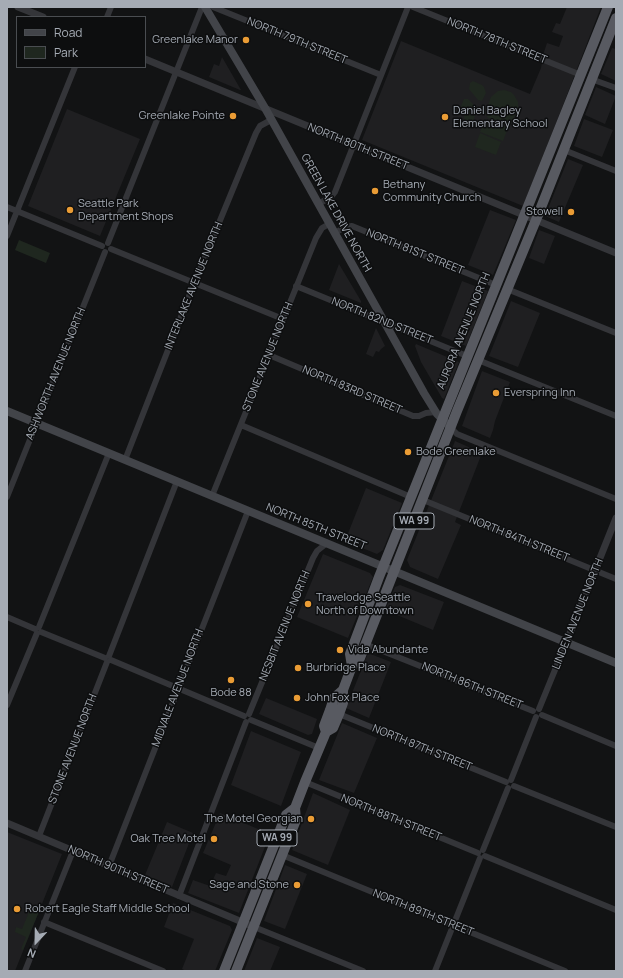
<!DOCTYPE html>
<html>
<head>
<meta charset="utf-8">
<style>
  body { margin:0 }
  #map { position:relative; width:623px; height:978px; overflow:hidden; background:#121314; font-family:Manrope,sans-serif }
  canvas { display:block }
  .frame { position:absolute; inset:0; border:8px solid #a5abb4; pointer-events:none }
  .legend { position:absolute; left:16px; top:16px; width:130px; height:52px; box-sizing:border-box; background:#0d0e0f; border:1px solid #4a4d51; margin:0; padding:5px 7px; list-style:none; font-size:12px; color:#a5abb4 }
  .legend li { display:flex; align-items:center; gap:8px; height:20px }
  .legend b { width:20px; border:1px solid #4a4d51 }
  .north { position:absolute; left:16px; top:922px; width:40px; height:40px; -webkit-text-stroke:3px #0d0e0f; paint-order:stroke; rotate:202deg; font-size:11px; font-weight:700; line-height:16px; text-align:center; color:#a5abb4 }
  .north::after { content:''; display:block; margin:auto; width:14px; height:18px; background:#a5abb4; clip-path:polygon(50% 0,100% 100%,50% 72%,0 100%) }
</style>
</head>
<body>
<div id="map">
<canvas width="623" height="978"></canvas>
<div class="frame"></div>
<ul class="legend">
<li><b style="height:5px;background:#424449"></b>Road</li>
<li><b style="height:11px;background:#1f271f"></b>Park</li>
</ul>
<div class="north">N</div>
</div>
<script>
const ctx = document.querySelector('canvas').getContext('2d');
ctx.lineJoin = 'round';
function fillPath(path, color) {
  ctx.fillStyle = color;
  ctx.fill(path, 'evenodd');
}
function toPath(rows) {
  const path = new Path2D();
  for (const r of rows) {
    path.moveTo(r[0], r[1]);
    for (let i = 2; i < r.length; i += 2) path.lineTo(r[i], r[i + 1]);
  }
  return path;
}
function trace(path, color, width, dash) {
  ctx.strokeStyle = color;
  ctx.lineWidth = width;
  ctx.lineCap = dash ? 'butt' : 'round';
  ctx.setLineDash(dash || []);
  ctx.stroke(path);
}
function drawText(font, color, halo, rows, align = 'center') {
  ctx.font = font + ' Manrope,sans-serif';
  ctx.lineWidth = 3;
  ctx.setLineDash([]);
  ctx.textBaseline = 'middle';
  ctx.strokeStyle = halo;
  ctx.fillStyle = color;
  for (const [text, x, y, turn = 0] of rows) {
    ctx.save();
    ctx.translate(x, y);
    ctx.rotate((+turn || 0) * Math.PI / 180);
    ctx.textAlign = isNaN(turn) ? turn : align;
    if (halo) ctx.strokeText(text, 0, 0);
    ctx.fillText(text, 0, 0);
    ctx.restore();
  }
}
fillPath(toPath([
  [567,7,601,7,560,113,523,206,362,140,401,41,530,94,541,68,544,52,547,43,559,47,563,36,552,32,556,23,560,24],
  [612,48,616,49,616,81,601,74],
  [222,57,241,90,240,90,209,77,214,64,219,66],
  [596,87,616,96,605,124,585,115],
  [67,109,140,139,100,236,28,206],
  [584,119,613,130,602,157,574,146],
  [568,159,583,165,559,222,545,216],
  [490,210,516,220,493,275,468,265],
  [539,230,555,236,544,264,529,258],
  [339,264,361,301,361,303,329,290],
  [462,281,488,291,466,346,441,336],
  [511,301,540,313,518,367,489,356],
  [376,328,385,346,381,349,379,352,376,351,373,357,366,354],
  [416,344,459,362,444,399,442,398,421,362,415,346],
  [482,371,510,382,495,421,493,430,490,438,462,426],
  [455,441,482,453,455,522,461,525,438,579,410,567,407,560],
  [366,488,402,503,383,550,377,554,345,541],
  [323,554,370,573,373,577,348,638,297,617],
  [400,585,444,602,433,630,385,610,395,587],
  [368,653,391,662,369,718,346,708],
  [266,698,317,719,312,734,308,735,259,714],
  [342,723,377,738,354,793,319,780],
  [251,731,301,752,281,806,231,785],
  [313,793,350,810,328,865,292,850],
  [220,813,270,834,239,913,188,893,193,880,210,886,216,873,226,876,231,865,203,853],
  [167,822,193,833,172,887,145,875],
  [7,832,62,854,15,971,7,971],
  [285,865,307,874,285,929,264,921],
  [173,903,230,926,232,930,215,971,186,971,182,969,194,939,164,927],
  [257,938,280,947,270,971,244,971]
]), '#1f1f21');
fillPath(toPath([
  [473,81,482,85,484,87,486,93,482,101,478,100,469,89,470,83],
  [504,90,511,92,514,95,518,102,518,108,512,122,509,125,488,118,485,113,491,97,498,91],
  [464,99,468,99,478,109,472,123,465,121,461,106],
  [485,119,508,128,503,141,480,132],
  [480,133,501,142,496,155,475,147],
  [19,240,50,253,46,263,15,250],
  [32,905,40,909,23,950,21,949,26,937,15,932,16,927,22,929]
]), '#1f271f');
trace(toPath([
  [213,7,381,75],
  [413,7,581,75],
  [107,17,111,7],
  [591,79,616,88],
  [564,150,616,171],
  [318,204,331,197,335,192,408,7],
  [7,207,102,246],
  [335,233,345,227,352,226,496,285],
  [7,236,75,67],
  [108,243,202,7],
  [111,249,283,319],
  [296,286,467,356],
  [507,289,616,333],
  [269,355,413,416,419,416,426,413,436,412],
  [478,360,616,416],
  [241,425,411,497],
  [451,428,457,434,616,499],
  [125,460,191,291,256,133,260,126,271,120],
  [212,496,316,238,322,228,329,224],
  [7,497,105,252],
  [423,500,616,579],
  [7,617,35,629],
  [39,627,109,453],
  [41,632,105,658],
  [365,644,533,711],
  [109,656,177,481],
  [111,660,244,716],
  [7,705,37,633],
  [539,709,566,643],
  [249,714,313,558,317,551,327,543],
  [339,714,506,782],
  [542,715,616,746],
  [251,720,319,748],
  [511,780,536,717],
  [305,782,478,853],
  [514,786,616,827],
  [39,836,107,662],
  [483,850,508,788],
  [282,855,565,971],
  [485,856,616,910],
  [109,866,248,511],
  [179,896,246,722],
  [44,922,163,971],
  [254,927,363,971],
  [25,971,73,851],
  [435,971,480,858]
]), '#343539', 6);
trace(toPath([
  [18,7,43,17],
  [145,59,616,253],
  [566,643,616,518],
  [7,823,254,927]
]), '#343539', 7);
trace(toPath([
  [205,7,265,108,424,393,437,414,451,428],
  [7,411,616,663]
]), '#424449', 8);
trace(toPath([
  [352,666,350,654,379,577,608,7],
  [326,732,324,726,330,710,334,698,343,690],
  [224,971,286,815,295,808],
  [236,971,296,820,295,808,305,782,326,732,333,728,339,714,343,703,343,690,352,666,360,658,457,411,538,215,616,18]
]), '#585a61', 10);
for (const [x, y, r, color] of [
  [246,40,4,"#ea9c35"],
  [233,116,4,"#ea9c35"],
  [445,117,4,"#ea9c35"],
  [375,191,4,"#ea9c35"],
  [70,210,4,"#ea9c35"],
  [571,212,4,"#ea9c35"],
  [496,393,4,"#ea9c35"],
  [408,452,4,"#ea9c35"],
  [308,604,4,"#ea9c35"],
  [340,650,4,"#ea9c35"],
  [298,668,4,"#ea9c35"],
  [231,680,4,"#ea9c35"],
  [297,698,4,"#ea9c35"],
  [311,819,4,"#ea9c35"],
  [214,839,4,"#ea9c35"],
  [297,885,4,"#ea9c35"],
  [17,909,4,"#ea9c35"]
]) {
  const dot = new Path2D();
  dot.arc(x, y, r, 0, 2 * Math.PI);
  ctx.fillStyle = color;
  ctx.fill(dot);
  trace(dot, '#0d0e0f', 1.5);
}
for (const [x, y, w] of [
  [414,521,40],
  [277,838,40]
]) {
  const box = new Path2D();
  box.roundRect(x - w / 2, y - 8, w, 16, 3);
  ctx.fillStyle = '#0d0e0f';
  ctx.fill(box);
  trace(box, '#a5abb4', 1);
}
drawText('bold 10px', '#a5abb4', null, [
  ["WA 99",414,521],
  ["WA 99",277,838]
]);
drawText('11px', '#a5abb4', '#0d0e0f', [
  ["Greenlake Manor",238,40,"right"],
  ["Daniel Bagley",453,111],
  ["Elementary School",453,124],
  ["Greenlake Pointe",225,116,"right"],
  ["Bethany",383,185],
  ["Community Church",383,198],
  ["Seattle Park",78,204],
  ["Department Shops",78,217],
  ["Stowell",563,212,"right"],
  ["Everspring Inn",504,393],
  ["Bode Greenlake",416,452],
  ["Travelodge Seattle",316,598],
  ["North of Downtown",316,611],
  ["Vida Abundante",348,650],
  ["Burbridge Place",306,668],
  ["Bode 88",231,693,"center"],
  ["John Fox Place",305,698],
  ["The Motel Georgian",303,819,"right"],
  ["Oak Tree Motel",206,839,"right"],
  ["Sage and Stone",289,885,"right"],
  ["Robert Eagle Staff Middle School",25,909]
], 'left');
drawText('11px', '#a5abb4', '#0d0e0f', [
  ["NORTH 79TH STREET",297,41,22],
  ["NORTH 78TH STREET",497,41,22],
  ["NORTH 80TH STREET",358,147,22],
  ["GREEN LAKE DRIVE NORTH",336,213,61],
  ["NORTH 81ST STREET",415,252,22],
  ["INTERLAKE AVENUE NORTH",194,286,-68],
  ["NORTH 82ND STREET",382,321,22],
  ["AURORA AVENUE NORTH",464,331,-68],
  ["STONE AVENUE NORTH",268,357,-68],
  ["ASHWORTH AVENUE NORTH",56,374,-68],
  ["NORTH 83RD STREET",352,390,23],
  ["NORTH 85TH STREET",316,527,22],
  ["NORTH 84TH STREET",519,539,22],
  ["LINDEN AVENUE NORTH",578,614,-68],
  ["NESBIT AVENUE NORTH",285,626,-68],
  ["NORTH 86TH STREET",472,686,22],
  ["MIDVALE AVENUE NORTH",178,688,-69],
  ["NORTH 87TH STREET",422,748,22],
  ["STONE AVENUE NORTH",73,749,-69],
  ["NORTH 88TH STREET",391,818,22],
  ["NORTH 90TH STREET",118,870,23],
  ["NORTH 89TH STREET",423,913,22]
]);
</script>
</body>
</html>
